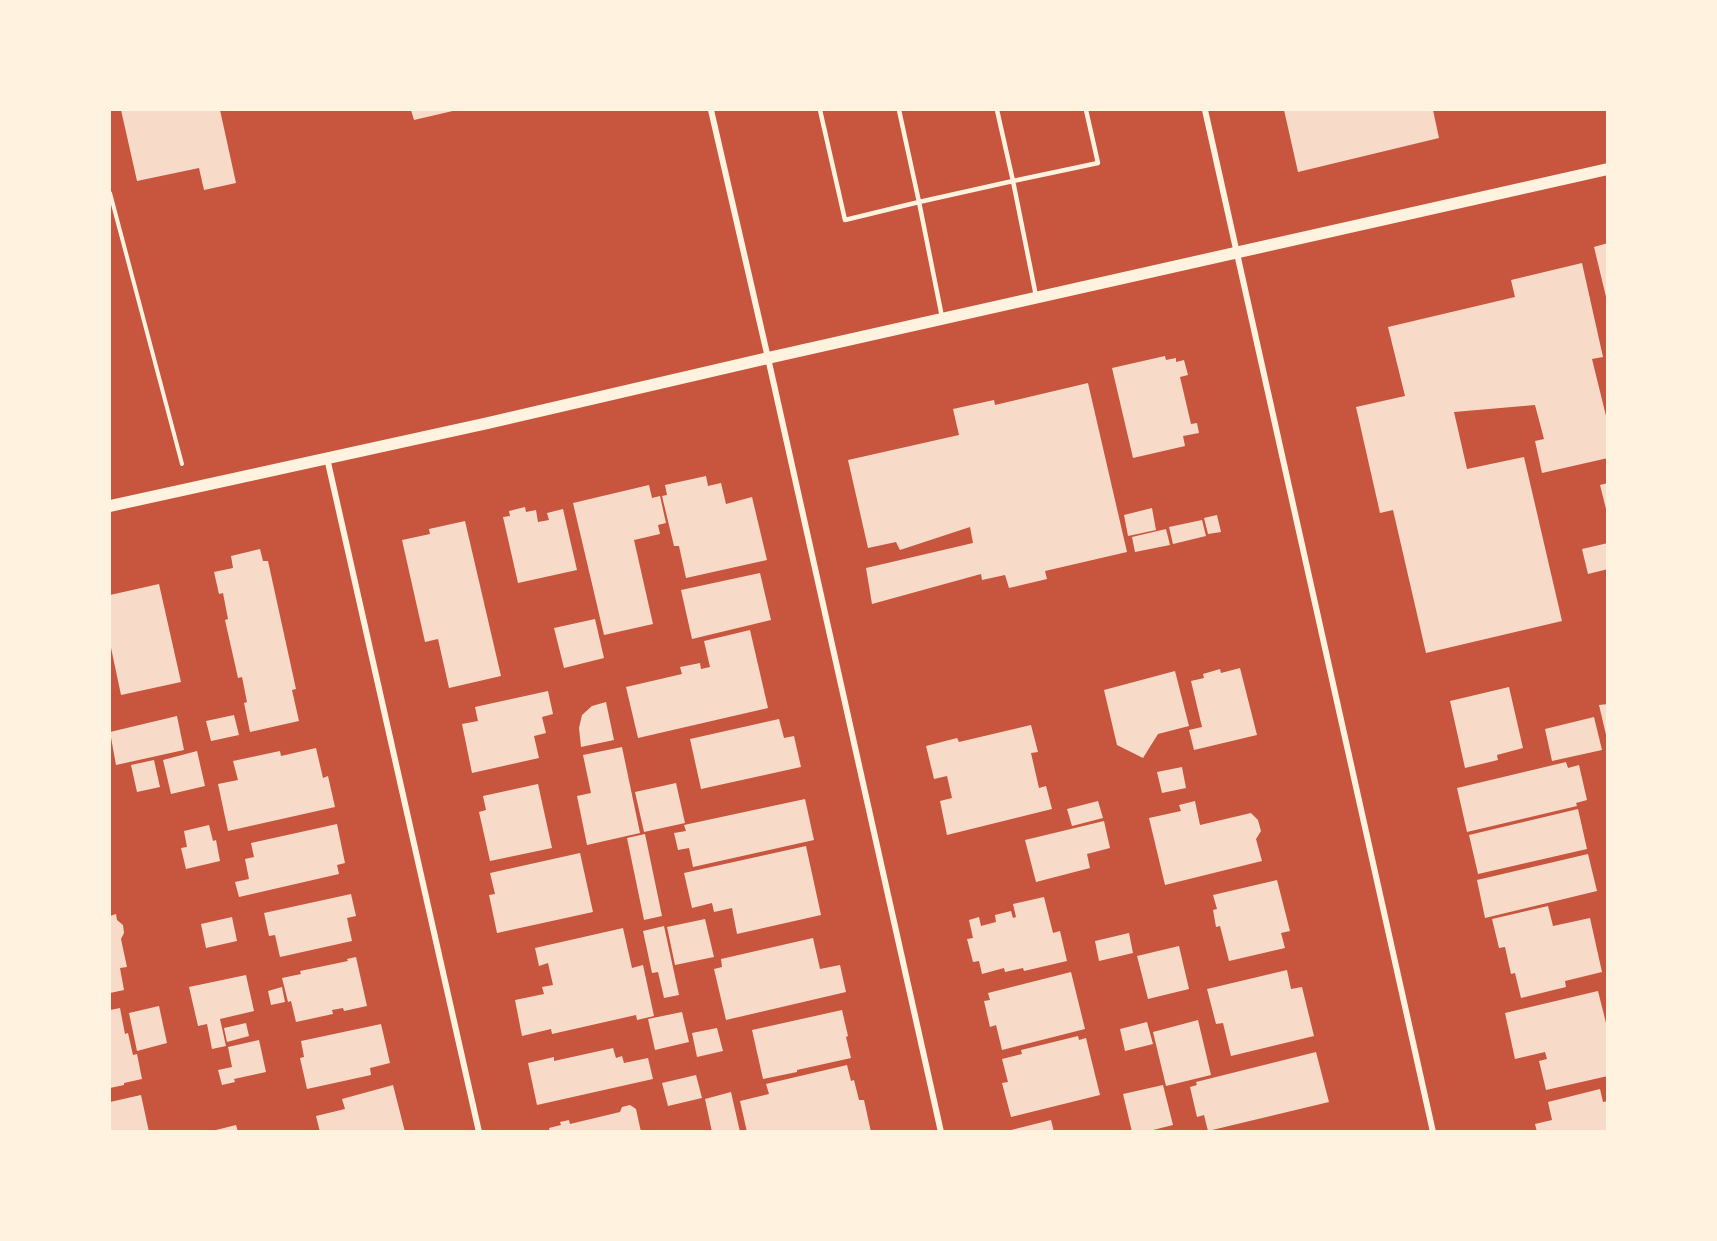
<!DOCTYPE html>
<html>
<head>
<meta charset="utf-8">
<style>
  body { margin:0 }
  #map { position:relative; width:1717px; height:1241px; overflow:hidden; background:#c8553d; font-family:Jost,sans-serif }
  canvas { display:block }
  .frame { position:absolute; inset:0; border:111px solid #fff3e0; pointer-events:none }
</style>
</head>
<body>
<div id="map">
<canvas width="1717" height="1241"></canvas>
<div class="frame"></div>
</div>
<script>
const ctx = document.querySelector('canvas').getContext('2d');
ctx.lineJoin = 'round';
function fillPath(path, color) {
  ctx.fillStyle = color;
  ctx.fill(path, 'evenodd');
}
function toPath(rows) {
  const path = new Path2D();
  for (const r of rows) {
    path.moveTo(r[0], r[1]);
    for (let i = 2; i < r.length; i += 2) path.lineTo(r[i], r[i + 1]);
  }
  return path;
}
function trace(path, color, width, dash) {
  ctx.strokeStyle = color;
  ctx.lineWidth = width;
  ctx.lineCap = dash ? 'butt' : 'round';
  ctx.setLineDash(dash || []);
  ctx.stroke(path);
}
fillPath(toPath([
  [121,110,220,110,236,183,204,190,199,168,137,181],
  [411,110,457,110,414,120],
  [1284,110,1433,110,1439,138,1298,172],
  [1608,243,1608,301,1607,301,1594,247],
  [1582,263,1603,357,1592,359,1608,424,1608,458,1542,473,1535,441,1544,439,1535,405,1454,412,1467,469,1524,457,1562,621,1426,653,1393,510,1380,513,1356,407,1405,396,1388,327,1515,297,1511,280],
  [1165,356,1166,360,1176,358,1176,362,1184,360,1188,375,1180,377,1191,424,1197,423,1199,433,1183,436,1185,446,1133,458,1112,368],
  [1088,383,1127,552,1045,571,1047,579,1009,588,1005,575,982,580,981,574,872,604,866,568,973,543,970,527,900,550,896,542,868,548,848,460,959,435,953,409,994,400,995,405],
  [706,476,708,486,721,483,726,504,752,497,767,560,686,578,679,546,674,546,662,496,667,495,665,485],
  [1608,483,1608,513,1607,513,1600,485],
  [649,485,652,498,660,496,666,523,658,525,660,534,634,540,653,624,604,635,573,503],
  [525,507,526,512,536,510,538,522,549,520,547,513,563,509,577,570,518,583,503,517,510,516,509,511],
  [1152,508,1156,530,1128,536,1124,515],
  [1217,515,1221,532,1208,534,1204,518],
  [1202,520,1206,536,1173,544,1169,527],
  [465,521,501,676,449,688,438,639,425,642,402,540,430,534,429,529],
  [1166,529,1170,545,1135,552,1132,537],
  [1608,543,1608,569,1588,574,1582,549],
  [260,549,263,561,268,561,296,689,292,690,299,721,250,732,244,703,247,702,242,677,238,678,225,620,228,619,223,593,219,594,214,572,233,568,231,556],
  [760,573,771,620,692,639,681,590],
  [159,584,181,682,121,695,110,643,110,595],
  [595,619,604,658,564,668,554,628],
  [750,630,768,708,638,738,626,687,682,674,680,667,700,663,701,669,710,667,704,641],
  [1240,668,1257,735,1194,750,1189,730,1202,727,1191,681,1204,678,1203,674,1220,669,1221,673],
  [1175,671,1189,726,1158,734,1143,758,1117,745,1104,690],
  [1509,687,1523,748,1497,755,1498,760,1465,768,1450,701],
  [548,691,553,714,542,717,546,733,534,736,539,758,472,773,462,724,478,721,475,707],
  [606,702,614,740,581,747,579,728,582,715,592,706],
  [1608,704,1608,739,1607,739,1599,705],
  [234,715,239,735,211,741,206,721],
  [177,716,184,750,116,765,110,732],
  [1594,717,1602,750,1552,761,1545,729],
  [779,719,784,738,794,736,801,767,701,789,690,739],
  [1031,725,1038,752,1031,753,1039,788,1046,786,1052,809,947,835,940,801,952,798,947,776,934,779,926,746,957,738,959,742],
  [622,747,640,833,587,845,577,796,591,793,583,755],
  [316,748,323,778,328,776,335,807,228,831,218,784,238,780,233,761,280,751,281,756],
  [197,751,205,786,171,794,163,760],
  [154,760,160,787,137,792,131,765],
  [1566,762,1568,768,1579,765,1587,800,1576,803,1577,806,1467,832,1457,788],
  [1182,767,1186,788,1162,793,1157,772],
  [676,783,685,823,644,832,635,792],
  [538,784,552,848,490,861,479,812,486,810,483,796],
  [805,799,814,840,693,867,689,848,678,850,674,833,686,831,684,825],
  [1098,801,1103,818,1072,826,1067,809],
  [1195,801,1200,825,1251,813,1258,820,1261,831,1256,839,1262,861,1165,885,1149,818,1181,811,1179,805],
  [1578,809,1587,849,1478,874,1469,835],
  [1104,821,1110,848,1087,854,1090,868,1036,882,1025,840],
  [337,824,345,863,337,865,339,874,239,897,235,882,249,879,245,859,254,857,251,843],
  [209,825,213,841,216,840,220,861,186,869,181,848,187,847,184,831],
  [645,834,662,916,644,920,627,838],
  [806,846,821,915,737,934,732,908,714,912,712,903,692,908,684,873],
  [580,853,593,912,497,933,489,895,495,894,490,873],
  [1588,854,1597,891,1485,918,1477,880],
  [1277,880,1290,931,1281,933,1285,948,1229,961,1220,926,1216,927,1213,910,1217,909,1213,895],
  [351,894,356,916,347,918,352,941,280,957,275,935,269,936,264,913],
  [1044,897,1053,933,1060,931,1067,961,1024,971,1023,968,1005,972,1004,968,982,974,979,961,973,962,967,939,973,938,969,920,979,917,981,926,996,922,995,915,1011,911,1013,918,1016,917,1013,904],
  [1548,906,1553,926,1590,918,1602,972,1565,981,1566,987,1521,998,1515,973,1511,974,1505,947,1499,948,1492,919],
  [116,914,117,920,123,925,124,933,121,939,127,967,120,968,124,990,110,993,110,916],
  [232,917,237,941,206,948,201,924],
  [705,919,714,957,675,965,667,927],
  [664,926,679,995,664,998,658,972,652,973,643,931],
  [623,928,632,968,643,965,654,1016,637,1020,636,1015,552,1034,551,1029,522,1036,515,1000,544,994,542,987,553,985,548,963,539,966,535,948],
  [1129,933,1133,953,1099,961,1095,941],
  [813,938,820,969,840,965,846,992,726,1020,714,969,722,967,721,959],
  [1179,946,1189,989,1148,999,1137,956],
  [356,957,367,1006,344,1011,343,1008,332,1010,333,1014,296,1022,291,1001,288,1002,282,978,301,974,300,971,348,961,347,959],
  [1287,970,1291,989,1302,987,1314,1036,1231,1056,1223,1023,1216,1024,1207,989],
  [1071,972,1085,1029,1002,1050,996,1025,990,1027,984,1001,990,1000,988,993],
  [246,975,254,1011,220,1019,226,1046,212,1049,207,1024,198,1026,189,987],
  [282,987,285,1002,271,1005,268,991],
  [1598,991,1608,1031,1608,1076,1546,1090,1539,1061,1547,1059,1545,1052,1515,1059,1505,1013],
  [159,1006,167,1043,137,1051,129,1013],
  [120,1008,125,1034,128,1033,133,1055,137,1054,142,1079,124,1083,124,1085,110,1088,110,1010],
  [842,1010,848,1036,846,1037,851,1058,797,1070,797,1072,763,1079,752,1030],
  [682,1012,689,1042,655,1050,648,1019],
  [1198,1020,1211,1075,1166,1086,1153,1032],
  [1147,1022,1153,1044,1125,1051,1120,1029],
  [246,1023,249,1036,227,1042,224,1028],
  [381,1024,390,1063,370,1068,371,1075,307,1089,300,1058,304,1057,301,1041],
  [717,1028,723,1051,697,1057,692,1033],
  [1078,1036,1079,1040,1086,1038,1100,1095,1011,1117,1002,1083,1008,1082,1002,1059,1022,1054,1021,1050],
  [259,1040,266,1072,234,1079,235,1082,222,1085,218,1070,232,1067,228,1047],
  [613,1048,616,1058,622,1056,624,1063,648,1058,653,1079,537,1105,528,1063,554,1057,554,1061],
  [1316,1052,1329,1102,1208,1131,1204,1115,1197,1117,1190,1087,1197,1085,1196,1082],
  [847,1065,851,1081,854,1080,859,1100,864,1100,871,1132,747,1132,740,1101,769,1094,766,1084],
  [696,1075,702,1098,668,1106,662,1083],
  [393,1085,405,1132,320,1132,316,1116,345,1109,342,1099],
  [1163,1085,1173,1125,1145,1132,1132,1132,1123,1094],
  [1600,1089,1603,1102,1608,1101,1608,1132,1537,1132,1535,1124,1552,1120,1548,1102],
  [731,1092,740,1132,712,1132,705,1099],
  [141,1095,149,1132,110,1132,110,1102],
  [630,1105,636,1109,641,1132,550,1132,549,1128,561,1125,560,1122,569,1120,570,1124,620,1112,622,1107],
  [1051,1120,1054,1132,1007,1132,1007,1131],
  [236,1125,238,1132,212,1132,212,1131]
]), '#f7dbc8');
trace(toPath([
  [110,193,182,464]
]), '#fff3e0', 4);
trace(toPath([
  [820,110,845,220,919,202,899,110],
  [997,110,1013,181,1098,163,1086,110],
  [942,317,919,202,1013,181,1036,296]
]), '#fff3e0', 4.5);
trace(toPath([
  [711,110,768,358,941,1132],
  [1205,110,1433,1132],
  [327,458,479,1132]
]), '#fff3e0', 6);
trace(toPath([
  [110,506,488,423,768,358,1608,169]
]), '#fff3e0', 12);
</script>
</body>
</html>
